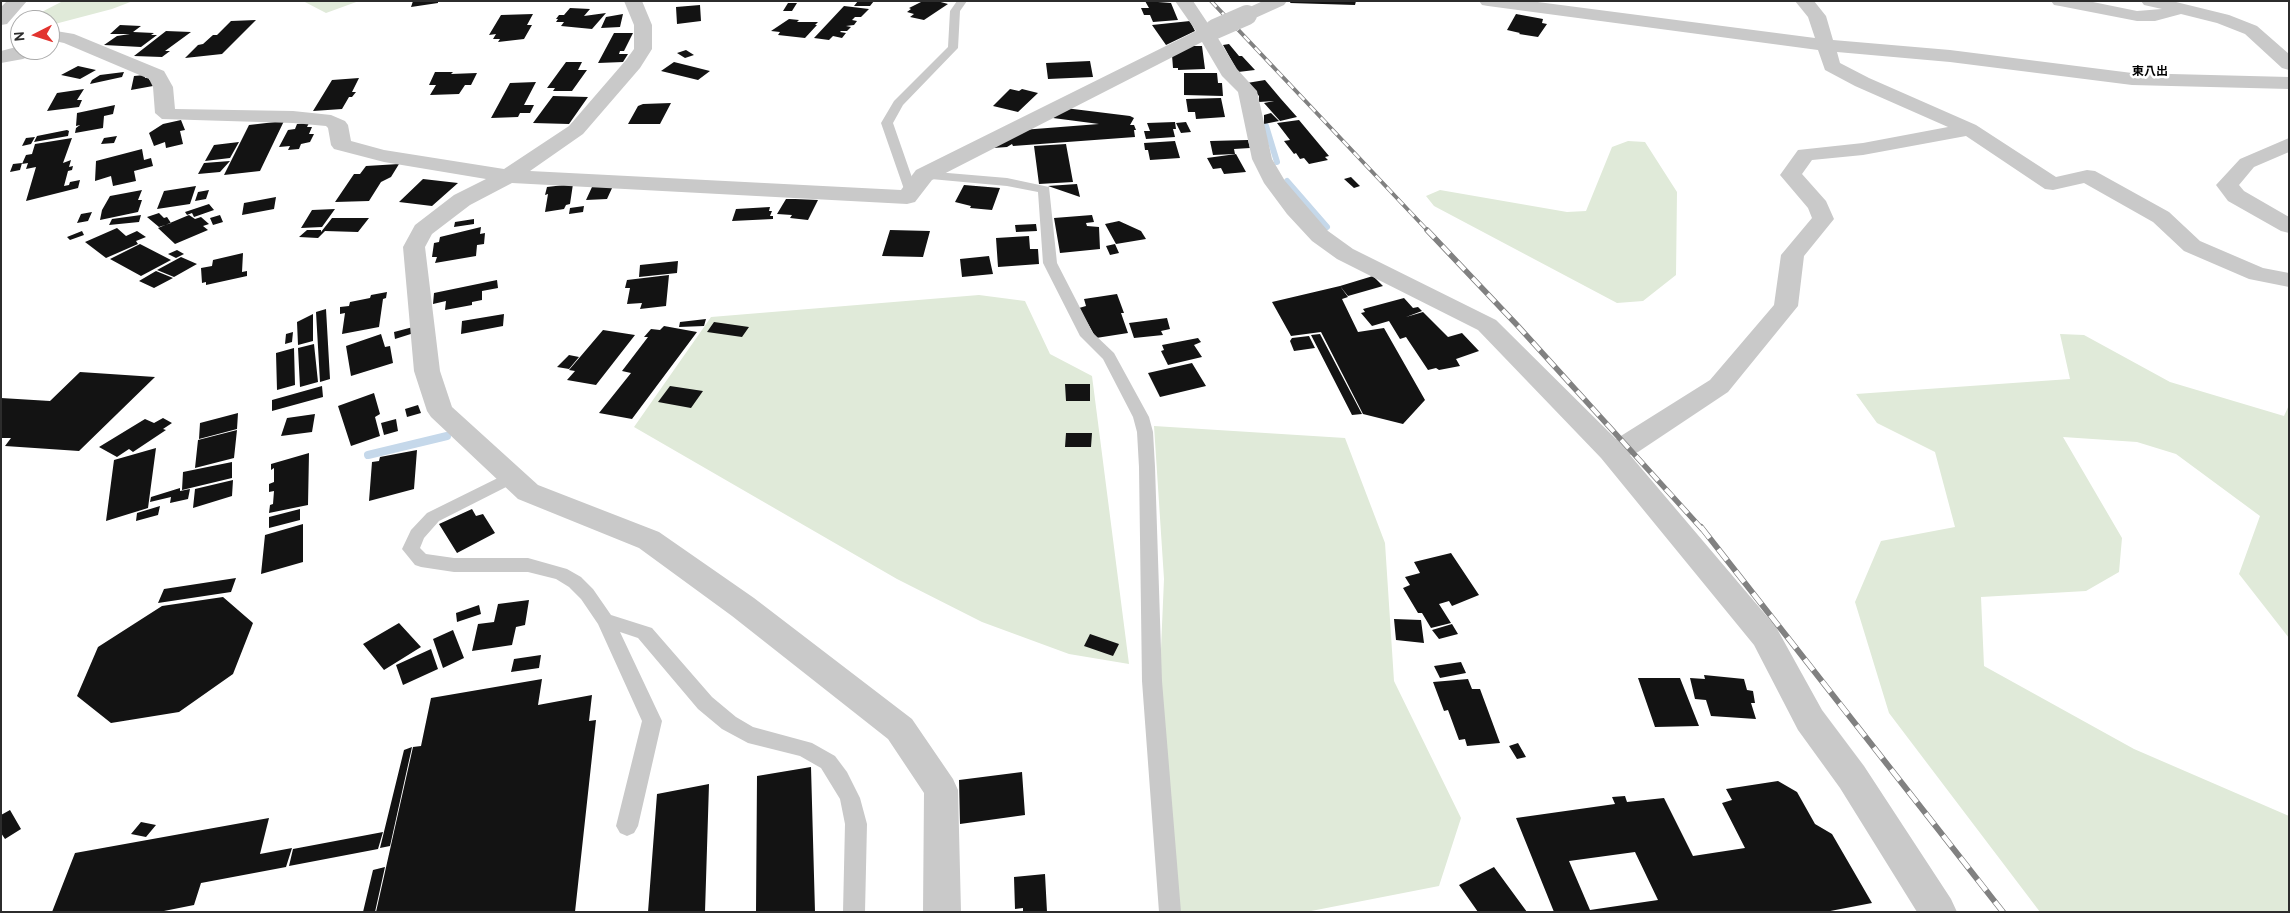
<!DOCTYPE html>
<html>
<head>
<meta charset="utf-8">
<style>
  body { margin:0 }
  #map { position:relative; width:2290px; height:913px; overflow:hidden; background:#fff; font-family:Overpass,sans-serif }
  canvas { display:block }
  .frame { position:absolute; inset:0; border:2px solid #2c2c2c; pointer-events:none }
  .north { position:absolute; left:10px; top:10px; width:50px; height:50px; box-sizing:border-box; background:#fff; border:1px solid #ababab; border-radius:50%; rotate:265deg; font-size:14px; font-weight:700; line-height:20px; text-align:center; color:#2c2c2c }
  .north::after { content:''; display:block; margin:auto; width:18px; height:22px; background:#e2342f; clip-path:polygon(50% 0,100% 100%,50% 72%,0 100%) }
</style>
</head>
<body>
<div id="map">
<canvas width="2290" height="913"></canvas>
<div class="frame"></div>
<div class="north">N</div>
</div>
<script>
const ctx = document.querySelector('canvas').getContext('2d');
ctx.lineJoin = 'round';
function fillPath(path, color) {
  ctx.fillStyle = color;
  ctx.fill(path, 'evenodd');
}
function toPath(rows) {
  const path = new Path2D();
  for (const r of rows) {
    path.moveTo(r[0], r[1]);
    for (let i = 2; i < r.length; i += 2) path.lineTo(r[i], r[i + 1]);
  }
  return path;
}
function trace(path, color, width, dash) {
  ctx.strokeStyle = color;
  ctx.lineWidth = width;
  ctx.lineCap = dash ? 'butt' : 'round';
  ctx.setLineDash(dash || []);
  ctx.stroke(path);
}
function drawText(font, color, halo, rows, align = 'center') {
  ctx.font = font + ' Overpass,"Noto Sans JP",sans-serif';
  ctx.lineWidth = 5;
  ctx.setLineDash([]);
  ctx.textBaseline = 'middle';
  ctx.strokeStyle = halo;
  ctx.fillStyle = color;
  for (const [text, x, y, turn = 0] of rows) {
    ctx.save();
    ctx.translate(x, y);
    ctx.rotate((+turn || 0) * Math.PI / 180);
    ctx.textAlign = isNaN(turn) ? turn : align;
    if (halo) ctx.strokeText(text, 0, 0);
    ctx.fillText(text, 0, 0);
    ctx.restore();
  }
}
fillPath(toPath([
  [63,1,133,1,112,9,51,25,50,20,26,20],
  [303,1,359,1,326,13],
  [1628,141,1645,142,1677,192,1676,275,1643,301,1617,303,1434,206,1426,196,1440,190,1567,212,1586,211,1612,147],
  [979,295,1025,301,1050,354,1092,376,1129,664,1069,654,982,622,897,579,634,427,711,317],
  [2060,334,2084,335,2170,382,2284,416,2289,405,2289,638,2239,574,2260,516,2176,454,2137,442,2063,437,2122,538,2119,572,2086,591,1981,597,1984,666,2134,749,2289,816,2289,912,2040,912,1889,713,1855,602,1881,541,1955,527,1935,452,1877,423,1856,394,2070,379],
  [1154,426,1345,438,1385,543,1394,681,1461,818,1439,886,1306,912,1179,912,1160,672,1164,579]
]), '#e0ead9');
trace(toPath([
  [1266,126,1277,162],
  [1287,181,1327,227]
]), '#c5d8ea', 6);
trace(toPath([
  [368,455,447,436]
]), '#c5d8ea', 8);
fillPath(toPath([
  [413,1,438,1,438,3,411,7],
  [858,1,874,1,870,6,854,6],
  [923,1,937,1,948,4,924,20,910,17,914,14,907,12,911,9,909,8],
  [1145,1,1171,3,1178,20,1153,22,1150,15,1144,15,1141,8,1149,8],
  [1291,1,1356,1,1355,5,1290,3],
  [788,3,797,3,792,11,783,11],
  [700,5,701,21,677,24,676,7],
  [844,6,869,9,861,17,855,17,852,20,857,21,854,25,846,26,851,27,847,31,841,31,840,32,846,33,842,38,833,36,829,40,814,38],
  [570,8,590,9,584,16,606,13,592,29,561,26,564,22,556,22,558,19,556,19,559,15,564,15],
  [533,14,527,25,532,25,524,39,498,42,500,39,493,39,496,34,489,35,501,15],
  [623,14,620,27,601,28,606,17],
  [1516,14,1543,19,1542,23,1547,24,1538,37,1519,34,1520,33,1507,30],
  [789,19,799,20,797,22,818,22,815,25,817,25,805,38,778,35,780,32,771,31],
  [256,20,222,54,185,58,198,45,203,44,213,35,217,35,231,21],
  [1190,21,1195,31,1166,45,1152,25],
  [120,25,141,26,133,32,154,33,151,35,157,35,141,47,104,45,117,36,130,34,110,34],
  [166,31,191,32,165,51,170,51,162,57,134,56],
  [614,33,633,33,624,51,620,51,619,54,628,54,623,62,598,63],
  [1229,44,1239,56,1242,56,1255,70,1238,72,1223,45],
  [1190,46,1202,46,1205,69,1178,70,1178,68,1173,68,1172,55],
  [686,50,694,55,685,58,677,53],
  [1090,61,1093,77,1048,79,1046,63],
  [566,62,582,62,578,70,587,70,572,91,553,91,555,88,547,88],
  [674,62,710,71,698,80,661,71],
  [78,66,96,70,80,79,61,75],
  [124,72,122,77,90,84,92,80,100,75],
  [435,72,453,72,451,74,477,73,471,85,465,85,459,94,430,95,436,85,429,85],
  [1184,73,1217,73,1218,83,1222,83,1223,96,1184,95],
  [145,75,145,78,150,77,149,80,154,80,153,86,131,90,134,76],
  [359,78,352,92,356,92,352,97,349,97,342,109,313,111,332,80],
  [1265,80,1281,99,1297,117,1280,121,1264,103,1274,101,1259,102,1259,96,1247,83],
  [536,82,524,105,534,105,530,113,520,113,518,117,491,118,510,83],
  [84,89,77,100,82,100,79,107,47,111,57,93],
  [1010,89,1019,91,1022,89,1038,93,1018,112,993,106],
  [553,96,588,97,569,124,533,123],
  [1221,98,1225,117,1196,119,1195,112,1188,112,1186,99],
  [671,103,660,124,628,124,638,106,643,104],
  [115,105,113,114,104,116,103,128,75,133,76,128,80,125,76,126,77,113],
  [1065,108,1130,116,1134,118,1130,125,1134,125,1136,130,1134,130,1135,137,1013,146,1012,144,1007,147,993,148,1022,130,1099,124,1053,118],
  [1271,113,1279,121,1264,124,1264,115],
  [181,120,185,130,180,131,183,144,166,148,165,142,154,146,149,133,163,124],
  [1299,120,1329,156,1325,157,1328,160,1309,164,1304,158,1300,159,1296,153,1294,154,1284,141,1290,140,1277,123],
  [284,121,260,171,224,175,249,125],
  [1175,122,1176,129,1173,129,1175,137,1146,139,1144,131,1150,131,1147,123],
  [1186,122,1191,132,1181,133,1176,123],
  [309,123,307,127,312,127,309,134,314,134,310,142,301,144,299,149,288,150,290,146,279,147,288,130,295,129,297,124],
  [67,130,69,131,68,136,34,142,37,136],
  [117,136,114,143,101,144,104,138],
  [35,137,31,144,22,146,26,138],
  [72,138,63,163,71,160,69,167,73,166,72,170,68,171,64,186,69,185,70,182,80,180,78,188,26,201,36,167,26,169,28,163,22,164,26,155,32,154,35,144],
  [1248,140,1250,148,1234,149,1235,154,1213,155,1210,141],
  [1175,141,1180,158,1150,160,1148,150,1145,150,1144,143],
  [239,142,230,158,205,161,214,145],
  [1066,144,1073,182,1039,184,1034,146],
  [142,149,144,160,151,158,153,166,134,171,136,181,113,186,111,176,95,181,96,161],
  [1236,154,1246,172,1224,174,1221,168,1213,169,1207,158],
  [230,161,220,172,198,174,204,163],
  [22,163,20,170,10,172,13,164],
  [399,164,391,177,381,182,369,201,335,202,354,174,360,174,366,166],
  [1351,177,1360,186,1354,188,1344,179],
  [423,179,458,183,432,206,399,202],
  [573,184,570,204,566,205,564,209,545,212,548,194,545,195,547,187],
  [1077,184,1080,197,1048,186],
  [964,185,1000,188,992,210,970,208,971,206,955,202],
  [196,186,190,204,157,209,164,191],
  [613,186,607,199,586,200,592,187],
  [142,190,138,200,142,200,138,212,100,220,102,210,110,196],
  [209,190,206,199,195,201,198,192],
  [276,197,274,209,242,215,244,203],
  [786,199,795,199,818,200,808,220,790,218,792,215,777,214],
  [209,204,214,210,194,217,192,213,187,215,185,212],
  [584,206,583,212,569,214,570,208],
  [770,207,769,211,772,211,770,216,773,216,773,219,732,221,736,209],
  [335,209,322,227,301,228,312,210],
  [92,212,88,221,77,223,81,214],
  [159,213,164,218,167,217,171,223,159,227,147,217],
  [141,215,139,222,109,225,112,219],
  [189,215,195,219,201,217,209,224,203,226,208,230,175,244,158,228],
  [220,215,223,222,213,225,210,218],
  [1092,215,1094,222,1086,223,1087,226,1099,227,1100,249,1060,253,1054,218],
  [332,218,369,218,358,232,325,231,318,238,299,237,307,230,321,230,321,232],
  [474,219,474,224,454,227,455,222],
  [1119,221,1141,231,1146,239,1116,244,1105,224],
  [1036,224,1037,231,1016,232,1015,225],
  [481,227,480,234,485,233,484,244,477,245,476,256,435,263,437,257,432,257,434,243,439,242,440,237],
  [117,228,126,236,137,231,146,237,136,241,138,244,106,258,85,242],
  [890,230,930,231,923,257,882,256],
  [82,231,84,235,70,240,67,237],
  [1029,236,1030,249,1038,249,1039,264,998,267,996,238],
  [140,244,171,260,141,276,110,259],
  [1115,244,1119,253,1110,255,1106,246],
  [177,250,184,254,176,258,168,254],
  [243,253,242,272,247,271,247,276,206,285,206,282,202,283,201,268,212,266,213,260],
  [989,256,993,274,962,277,960,259],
  [181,257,197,264,174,277,157,270],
  [678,261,677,273,639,277,640,265],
  [156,271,173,278,154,288,139,281],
  [669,275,666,306,640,309,642,303,627,304,630,288,625,288,627,280],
  [1373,276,1383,286,1348,296,1340,286],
  [497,280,498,288,482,291,482,300,472,302,472,305,445,310,446,301,433,304,434,293],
  [1340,286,1348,297,1342,299,1358,332,1384,328,1425,400,1403,424,1363,414,1321,332,1291,336,1272,302],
  [387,292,386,298,383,299,379,327,342,334,345,313,340,314,340,307,349,306,350,302,370,298,371,295],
  [1117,294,1124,313,1121,313,1128,333,1096,338,1079,308,1086,306,1084,299],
  [1404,298,1413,308,1418,307,1422,311,1406,317,1423,312,1448,337,1462,333,1479,351,1456,359,1460,366,1439,370,1436,368,1428,370,1406,337,1400,339,1389,321,1372,326,1361,313,1365,312,1363,309],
  [326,309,330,379,320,382,316,312],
  [313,314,313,341,298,345,297,322],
  [504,314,503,326,461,334,462,321],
  [1167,318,1170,329,1161,331,1163,335,1134,338,1129,323],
  [706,319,704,326,679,327,680,322],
  [714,322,749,327,742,337,707,332],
  [664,326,697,332,632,419,599,413,631,373,622,371,648,337,644,337,651,329,660,330],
  [413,327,414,333,395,339,394,332],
  [603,330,635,335,596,385,567,380,575,371,569,370],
  [293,332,292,342,285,344,286,334],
  [381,334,385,347,390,346,393,363,351,376,346,346],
  [1320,334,1362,414,1352,415,1311,335],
  [1309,336,1315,348,1294,351,1290,341,1292,338],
  [1198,338,1201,342,1194,345,1202,357,1168,365,1161,351,1164,350,1162,345],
  [314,344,318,382,300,387,298,348],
  [294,348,295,385,277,390,276,353],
  [569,355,579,357,569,369,557,367],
  [1192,363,1206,386,1160,397,1148,373],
  [80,372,155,377,79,451,5,446,11,438,1,438,1,398,50,401],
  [1065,384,1090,384,1090,401,1066,401],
  [322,386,323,397,272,411,272,400],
  [670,386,703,391,691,408,658,402],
  [374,393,380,414,375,417,380,436,351,446,338,406],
  [418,405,421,413,407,417,405,409],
  [238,413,237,429,199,439,200,423],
  [315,414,312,432,281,436,287,418],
  [163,418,172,423,163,429,166,430,133,452,129,449,117,457,99,447,145,419,154,423],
  [396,419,398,431,384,435,381,423],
  [237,430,234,458,195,468,198,440],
  [1066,433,1092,433,1091,447,1065,447],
  [156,448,148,508,106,521,114,460],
  [417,450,414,489,369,501,372,462,379,461,380,457],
  [309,453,308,505,269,513,270,505,273,504,274,491,269,492,269,484,274,482,274,468,271,470,271,464],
  [232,462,232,478,182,490,183,472],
  [233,480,232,496,193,508,195,489],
  [180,488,180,491,190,489,188,499,170,503,171,497,150,502,151,497],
  [160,506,158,515,136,521,137,513],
  [300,509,300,520,269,528,269,517],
  [472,509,476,516,483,514,495,533,457,553,439,524],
  [303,524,303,562,261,574,265,535],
  [1451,553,1479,595,1452,606,1449,601,1439,604,1451,623,1431,628,1422,613,1418,613,1403,588,1410,585,1405,577,1420,573,1414,562],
  [236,578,231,592,158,603,164,589],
  [223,597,253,623,233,674,179,712,111,723,77,696,98,647,162,606],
  [529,600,525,625,516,627,512,645,472,651,478,624,494,622,498,604],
  [479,605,481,614,457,622,456,613],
  [1394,619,1421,620,1424,643,1396,640],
  [399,623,421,647,384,670,363,644],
  [1452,624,1458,634,1439,639,1432,630],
  [453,630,464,658,443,668,433,639],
  [1090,634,1119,644,1113,656,1084,646],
  [431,649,438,669,403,685,396,665],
  [541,655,539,668,511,672,514,659],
  [1461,662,1466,673,1440,678,1434,666],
  [1704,675,1744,679,1747,690,1753,691,1755,703,1751,703,1756,719,1711,716,1706,700,1695,699,1690,678,1705,679],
  [1638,678,1680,678,1699,726,1655,727],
  [542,679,538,705,592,695,589,721,596,720,575,912,376,912,413,747,421,746,431,698],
  [1468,679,1472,689,1480,689,1500,743,1467,746,1465,739,1459,740,1448,710,1444,711,1433,682],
  [1518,743,1526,757,1517,759,1509,746],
  [412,747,390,846,380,848,404,750],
  [811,767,815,912,756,912,757,776],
  [1022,772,1025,815,960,824,959,780],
  [1778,781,1797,792,1815,824,1832,834,1872,903,1825,912,1554,912,1516,818,1615,804,1612,797,1625,796,1627,802,1664,798,1693,856,1745,848,1722,803,1732,800,1726,789],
  [1635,852,1658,900,1590,910,1569,861],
  [709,784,705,912,648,912,657,794],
  [10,810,21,829,5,839,1,833,1,815],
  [269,818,260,854,292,848,286,867,201,883,194,905,159,912,52,912,75,853],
  [141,822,156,825,146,837,131,834],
  [383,832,378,849,289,866,293,849],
  [385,867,375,912,363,912,373,870],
  [1494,867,1527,912,1478,912,1459,885],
  [1045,874,1047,912,1023,912,1023,908,1015,909,1014,877]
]), '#131313');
fillPath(toPath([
  [957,1,967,1,960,11,958,48,903,105,893,123,917,192,911,196,905,192,881,123,894,101,948,47,950,11,957,1],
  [924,171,1007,178,1049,187,1057,263,1093,333,1114,353,1149,417,1153,432,1155,467,1162,681,1181,912,1159,912,1142,681,1139,467,1137,432,1133,417,1103,359,1080,336,1043,263,1038,192,1007,186,920,178,918,175,920,172,924,171],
  [512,471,518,473,520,477,518,481,439,521,424,538,420,548,426,554,454,558,528,558,567,569,581,577,593,589,611,615,652,628,712,697,736,717,753,727,812,743,835,756,847,772,860,798,867,824,865,912,843,912,845,824,840,799,821,768,800,756,748,743,722,729,698,709,638,638,620,632,662,721,638,826,634,833,627,836,620,833,616,826,642,721,598,624,581,599,569,587,556,579,528,572,454,572,421,567,415,565,402,549,411,530,427,513,512,471]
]), '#c9c9c9');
fillPath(toPath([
  [7,1,27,1,7,24,1,25,1,7,7,1],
  [624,1,642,1,652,25,652,49,640,68,583,134,530,171,901,190,916,170,1196,31,1175,1,1193,1,1209,25,1221,25,1224,29,1216,35,1237,69,1257,91,1272,159,1285,181,1328,231,1353,249,1496,320,1616,439,1710,380,1774,305,1781,255,1812,218,1808,208,1780,175,1798,150,1863,143,1948,127,1855,86,1825,70,1818,50,1488,6,1482,5,1479,1,1530,1,1815,38,1808,17,1795,1,1814,1,1826,16,1833,40,1950,50,2132,73,2289,77,2289,89,2132,85,1950,62,1837,52,1840,63,1869,78,1976,125,2056,177,2087,170,2095,171,2169,212,2200,241,2263,268,2289,273,2289,287,2249,279,2184,251,2153,222,2084,183,2053,190,2045,189,1966,136,1863,155,1812,160,1802,174,1826,201,1834,219,1804,256,1798,306,1728,392,1638,452,1630,455,1776,627,1822,710,1864,766,1951,899,1957,912,1917,912,1840,788,1798,730,1754,645,1601,458,1478,330,1337,259,1312,241,1287,214,1264,183,1252,159,1238,92,1222,76,1202,42,932,180,915,202,907,204,512,183,470,205,432,234,425,247,440,371,452,407,538,485,659,532,754,598,912,719,953,779,958,790,961,912,923,912,924,793,888,739,732,616,639,548,518,499,431,417,427,411,414,371,403,247,415,225,454,195,486,179,384,162,334,149,331,145,328,128,326,126,293,123,162,119,155,113,153,87,149,79,64,43,50,40,50,30,74,34,164,71,173,87,175,109,293,111,331,115,345,121,348,125,351,141,384,150,504,169,569,126,626,60,634,49,634,25,624,1],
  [1263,1,1287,1,1284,5,1253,19,1247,20,1241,19,1238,15,1241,11,1263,1],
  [2051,1,2088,1,2137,11,2162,9,2144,5,2141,1,2172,1,2229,15,2257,26,2289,54,2289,70,2282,68,2245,34,2217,23,2181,14,2155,21,2137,21,2060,6,2054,5,2051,1],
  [20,46,20,50,36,50,34,54,23,59,1,63,1,51,20,46],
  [2289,138,2289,152,2254,167,2239,185,2244,191,2289,217,2289,233,2281,231,2228,201,2216,185,2240,159,2289,138]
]), '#c9c9c9');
const railFar2 = toPath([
  [1211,1,1428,231]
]);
const railFar1 = toPath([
  [1427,230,1517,325,1702,529]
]);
const rail = toPath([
  [1701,527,2003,912]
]);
trace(railFar2, '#818181', 4);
trace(railFar1, '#818181', 5.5);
trace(rail, '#818181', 6);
trace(railFar2, '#fff', 2.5, [8]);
trace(railFar1, '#fff', 4, [11]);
trace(rail, '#fff', 4.5, [14]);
trace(toPath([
  [1215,29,1247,15]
]), '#c9c9c9', 20);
drawText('bold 12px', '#000', '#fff', [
  ["東八出",2150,73]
]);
</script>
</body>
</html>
